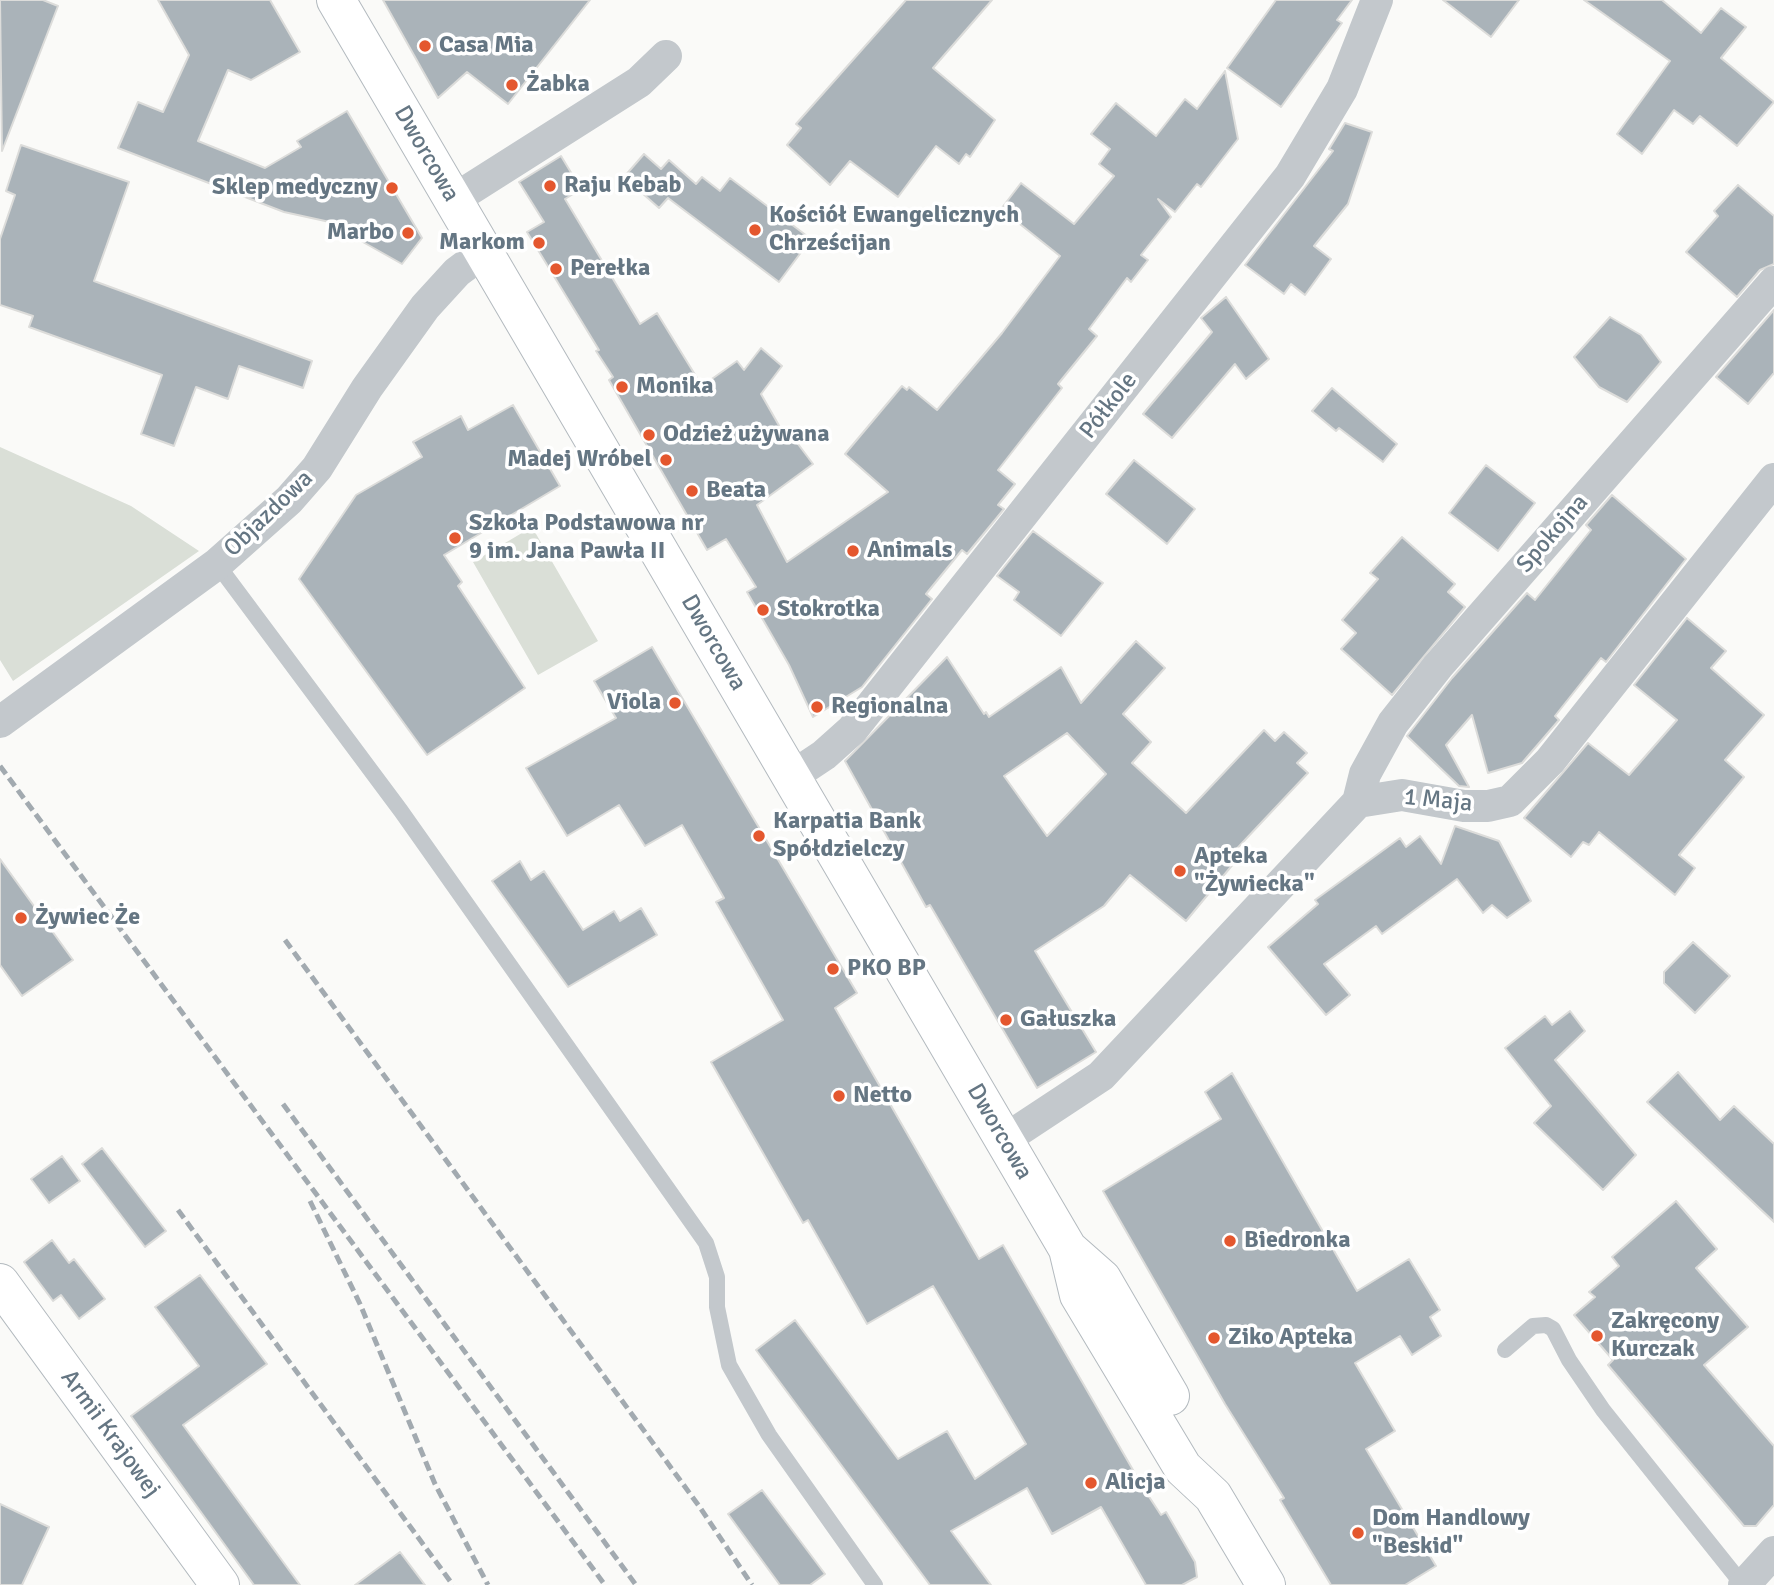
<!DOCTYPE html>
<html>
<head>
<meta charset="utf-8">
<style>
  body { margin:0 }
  canvas { display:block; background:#fafaf8 }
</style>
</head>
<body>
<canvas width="1774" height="1585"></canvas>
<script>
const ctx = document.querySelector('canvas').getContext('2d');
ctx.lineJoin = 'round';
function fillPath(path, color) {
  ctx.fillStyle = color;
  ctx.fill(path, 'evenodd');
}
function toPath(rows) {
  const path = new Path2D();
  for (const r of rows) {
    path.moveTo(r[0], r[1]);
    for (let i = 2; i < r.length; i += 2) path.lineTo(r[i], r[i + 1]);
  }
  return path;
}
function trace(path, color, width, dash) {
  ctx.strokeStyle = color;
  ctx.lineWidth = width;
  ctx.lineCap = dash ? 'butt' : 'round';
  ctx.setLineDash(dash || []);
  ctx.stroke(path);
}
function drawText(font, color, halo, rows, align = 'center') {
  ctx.font = font + ' Signika,sans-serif';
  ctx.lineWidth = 7;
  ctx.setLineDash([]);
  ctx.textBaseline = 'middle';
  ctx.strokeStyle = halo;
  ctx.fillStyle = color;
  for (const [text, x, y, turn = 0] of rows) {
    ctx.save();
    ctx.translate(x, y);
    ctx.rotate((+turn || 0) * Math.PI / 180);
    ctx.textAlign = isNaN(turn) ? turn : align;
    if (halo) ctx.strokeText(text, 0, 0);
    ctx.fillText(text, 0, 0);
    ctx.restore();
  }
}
fillPath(toPath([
  [0,447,131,506,199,551,13,681,0,660],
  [532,527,598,641,538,675,473,562]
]), '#dadfd7');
const building = toPath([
  [0,0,43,0,58,6,2,151,0,0],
  [158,0,270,0,300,52,251,80,228,70,198,141,265,168,301,147,297,141,347,111,422,238,402,264,354,237,348,226,284,212,118,148,138,102,163,112,189,55,158,0],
  [383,0,590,0,508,104,467,72,438,98,383,0],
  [906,0,992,0,933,68,995,120,970,157,966,154,959,164,936,146,898,197,850,161,830,185,787,145,801,128,796,124,906,0],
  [1276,0,1352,0,1337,20,1342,23,1281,107,1227,68,1276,0],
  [1443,0,1519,0,1491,37,1443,0],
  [1584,0,1662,0,1701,33,1721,8,1746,27,1721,58,1774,102,1737,146,1700,116,1693,124,1674,110,1642,154,1617,134,1670,61,1584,0],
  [1225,71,1238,139,1201,187,1197,184,1175,212,1158,199,1171,217,1141,255,1148,260,1131,282,1127,278,1089,329,1097,336,1058,384,1062,388,998,470,1015,484,998,505,1004,509,967,554,962,550,926,594,932,599,862,687,813,717,789,665,747,592,756,587,726,539,707,550,609,380,613,377,596,351,599,350,527,232,544,222,519,182,561,156,581,189,565,199,640,324,657,313,702,386,737,361,744,370,761,348,782,366,761,394,785,436,789,432,813,464,757,505,787,562,888,492,845,454,902,386,907,390,909,387,937,410,1002,333,1060,256,1001,209,1021,183,1074,224,1114,176,1099,164,1110,149,1091,134,1116,103,1156,136,1185,99,1197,109,1225,71],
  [1345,123,1372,132,1348,204,1314,246,1331,259,1305,295,1291,284,1284,294,1245,265,1333,151,1329,149,1345,123],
  [21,145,129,182,94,281,312,361,303,388,239,366,228,399,196,387,174,446,141,434,162,375,29,327,33,316,0,305,0,239,15,195,6,191,21,145],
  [644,154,661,169,669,160,696,184,702,177,720,191,730,178,811,239,779,282,668,198,659,208,624,177,644,154],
  [1738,185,1774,216,1774,264,1760,270,1737,297,1686,252,1718,216,1714,211,1738,185],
  [1226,297,1269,359,1246,379,1235,364,1172,438,1143,414,1212,332,1201,318,1226,297],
  [1774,310,1774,373,1748,404,1716,377,1774,310],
  [1610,317,1641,335,1661,362,1627,402,1599,387,1574,357,1610,317],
  [1332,388,1397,444,1383,462,1339,428,1336,431,1312,411,1332,388],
  [513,405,560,486,444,555,462,582,458,586,525,688,427,755,299,579,356,495,422,457,413,442,461,416,468,430,513,405],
  [1134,460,1195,509,1167,544,1106,494,1134,460],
  [1486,465,1535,503,1498,551,1449,513,1486,465],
  [1612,495,1686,559,1606,662,1601,658,1555,716,1559,720,1522,763,1488,773,1472,715,1446,745,1469,787,1459,786,1407,736,1452,678,1527,593,1535,600,1591,530,1586,525,1612,495],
  [1033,531,1103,583,1061,636,1014,600,1019,592,997,576,1033,531],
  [1402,537,1455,584,1448,592,1465,607,1392,695,1341,649,1356,633,1342,620,1378,579,1370,573,1402,537],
  [1687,618,1726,651,1711,668,1764,715,1725,760,1744,777,1679,855,1695,868,1675,895,1599,832,1589,845,1583,842,1571,857,1524,818,1588,743,1629,775,1677,720,1634,685,1687,618],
  [1136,641,1165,668,1123,714,1151,742,1132,763,1186,813,1264,730,1275,741,1284,732,1307,753,1297,763,1308,773,1228,858,1234,863,1186,921,1130,875,1104,906,1035,951,1096,1052,1037,1088,930,905,926,907,845,761,947,657,984,714,986,712,989,717,1061,667,1081,703,1136,641],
  [1067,733,1106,774,1047,836,1004,776,1067,733],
  [652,647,857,993,835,1008,979,1259,1003,1245,1144,1489,1161,1515,1166,1512,1195,1562,1197,1577,1182,1585,1146,1585,1101,1507,1052,1534,1027,1488,951,1531,991,1585,930,1585,756,1350,795,1320,898,1459,947,1431,975,1479,1026,1444,933,1286,867,1324,808,1220,803,1223,711,1062,783,1020,716,902,724,898,682,825,645,846,619,805,567,836,526,768,616,718,594,681,652,647],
  [1455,826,1499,841,1531,901,1507,918,1492,905,1483,913,1457,879,1382,934,1376,926,1324,964,1350,995,1326,1015,1268,947,1318,904,1315,900,1400,838,1406,847,1420,836,1441,864,1455,826],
  [0,859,73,960,22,996,0,965,0,859],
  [520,861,531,880,544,871,583,930,614,911,620,921,641,908,657,935,568,987,492,881,520,861],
  [1693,942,1730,976,1695,1013,1664,983,1664,972,1693,942],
  [1570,1011,1585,1031,1555,1060,1636,1155,1603,1190,1534,1123,1551,1106,1505,1048,1545,1016,1552,1025,1570,1011],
  [1678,1072,1720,1120,1734,1106,1774,1144,1774,1222,1647,1102,1678,1072],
  [1232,1073,1357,1291,1409,1259,1440,1310,1430,1317,1441,1336,1412,1355,1400,1336,1355,1363,1395,1431,1366,1449,1436,1566,1405,1585,1331,1585,1280,1500,1284,1498,1225,1404,1103,1191,1221,1119,1205,1092,1232,1073],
  [102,1148,166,1231,145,1247,82,1164,102,1148],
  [62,1156,80,1181,49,1203,31,1179,62,1156],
  [1676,1201,1717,1249,1696,1268,1748,1327,1704,1365,1774,1446,1774,1505,1756,1526,1744,1526,1608,1365,1613,1360,1574,1315,1595,1297,1589,1292,1619,1266,1612,1257,1676,1201],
  [52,1240,69,1263,74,1259,105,1299,79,1319,61,1295,53,1301,24,1262,52,1240],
  [200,1275,267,1364,183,1425,300,1585,254,1585,131,1416,199,1366,155,1307,200,1275],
  [762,1490,825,1574,810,1585,780,1585,728,1514,762,1490],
  [0,1504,49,1527,22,1585,0,1585,0,1504],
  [400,1552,425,1585,355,1585,400,1552]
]);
fillPath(building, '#aab3b9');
trace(building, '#dcdcda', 2);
const secondary = toPath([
  [336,0,1068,1249,1079,1295,1183,1468,1213,1496,1266,1585],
  [1068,1249,1102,1279,1170,1396],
  [0,1283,220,1585]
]);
trace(secondary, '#b3babf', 40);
trace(toPath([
  [217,564,401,811,706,1243,717,1277,717,1307,729,1365,769,1435,875,1585],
  [1505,1350,1533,1326,1546,1325,1553,1329,1569,1360,1603,1410,1743,1585]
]), '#c3c8cc', 16);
trace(toPath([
  [453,200,639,82,666,56],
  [0,722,217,564,289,500,317,468,367,388,425,307,457,272,484,252],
  [791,777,824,755,852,730,1290,176,1342,89,1377,0],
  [1358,802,1365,774,1393,723,1438,666,1774,282],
  [1004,1140,1101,1076,1358,802,1402,795,1464,806,1488,806,1510,801,1550,761,1774,479],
  [1744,1585,1774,1552]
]), '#c3c8cc', 32);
trace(secondary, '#fff', 38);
trace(toPath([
  [0,766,605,1585],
  [285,940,699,1506,752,1585],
  [283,1104,636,1585],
  [310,1201,360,1304,435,1484,488,1585],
  [178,1210,453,1585]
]), '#a2aab0', 5, [10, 5]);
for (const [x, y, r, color] of [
  [425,46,7,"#e4572e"],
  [512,85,7,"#e4572e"],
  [550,186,7,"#e4572e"],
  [392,188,7,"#e4572e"],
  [755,230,7,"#e4572e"],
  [408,233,7,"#e4572e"],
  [539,243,7,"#e4572e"],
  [556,269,7,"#e4572e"],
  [622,387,7,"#e4572e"],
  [649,435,7,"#e4572e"],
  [666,460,7,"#e4572e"],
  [692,491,7,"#e4572e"],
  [455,538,7,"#e4572e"],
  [853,551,7,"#e4572e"],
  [763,610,7,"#e4572e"],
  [675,703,7,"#e4572e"],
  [817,707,7,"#e4572e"],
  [759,836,7,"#e4572e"],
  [1180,871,7,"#e4572e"],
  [21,918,7,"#e4572e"],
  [833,969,7,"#e4572e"],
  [1006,1020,7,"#e4572e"],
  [839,1096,7,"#e4572e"],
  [1230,1241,7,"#e4572e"],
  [1597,1336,7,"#e4572e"],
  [1214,1338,7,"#e4572e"],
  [1091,1483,7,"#e4572e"],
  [1358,1533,7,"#e4572e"]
]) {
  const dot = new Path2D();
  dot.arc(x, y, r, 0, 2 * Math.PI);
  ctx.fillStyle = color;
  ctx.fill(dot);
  trace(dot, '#fff', 2.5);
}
drawText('bold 24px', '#657683', '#fff', [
  ["Casa Mia",439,46],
  ["Żabka",526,85],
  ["Raju Kebab",564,186],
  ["Sklep medyczny",378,188,"right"],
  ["Kościół Ewangelicznych",769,216],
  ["Chrześcijan",769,244],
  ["Marbo",394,233,"right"],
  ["Markom",525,243,"right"],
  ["Perełka",570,269],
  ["Monika",636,387],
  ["Odzież używana",663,435],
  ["Madej Wróbel",652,460,"right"],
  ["Beata",706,491],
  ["Szkoła Podstawowa nr",469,524],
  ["9 im. Jana Pawła II",469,552],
  ["Animals",867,551],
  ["Stokrotka",777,610],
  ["Viola",661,703,"right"],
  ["Regionalna",831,707],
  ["Karpatia Bank",773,822],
  ["Spółdzielczy",773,850],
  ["Apteka",1194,857],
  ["\"Żywiecka\"",1194,885],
  ["Żywiec Że",35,918],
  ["PKO BP",847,969],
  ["Gałuszka",1020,1020],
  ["Netto",853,1096],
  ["Biedronka",1244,1241],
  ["Zakręcony",1611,1322],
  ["Kurczak",1611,1350],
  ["Ziko Apteka",1228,1338],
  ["Alicja",1105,1483],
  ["Dom Handlowy",1372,1519],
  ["\"Beskid\"",1372,1547]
], 'left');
drawText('24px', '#657683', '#fff', [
  ["Dworcowa",426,154,60],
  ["Półkole",1109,406,-52],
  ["Objazdowa",269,514,-44],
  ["Spokojna",1553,534,-49],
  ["Dworcowa",713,643,60],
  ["1 Maja",1438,801,6],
  ["Dworcowa",999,1132,60],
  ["Armii Krajowej",110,1434,54]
]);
</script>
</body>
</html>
